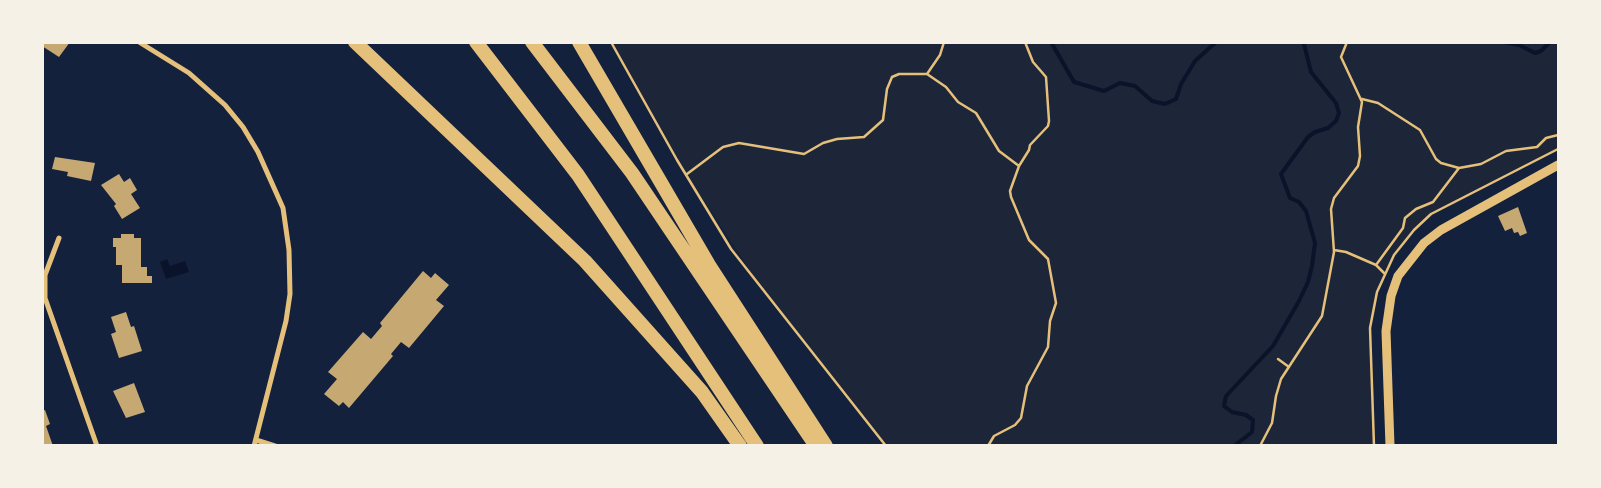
<!DOCTYPE html>
<html>
<head>
<meta charset="utf-8">
<style>
  body { margin:0 }
  #map { position:relative; width:1601px; height:488px; overflow:hidden; background:#14213d; font-family:Figtree,sans-serif }
  canvas { display:block }
  .frame { position:absolute; inset:0; border:44px solid #f6f1e7; pointer-events:none }
</style>
</head>
<body>
<div id="map">
<canvas width="1601" height="488"></canvas>
<div class="frame"></div>
</div>
<script>
const ctx = document.querySelector('canvas').getContext('2d');
ctx.lineJoin = 'round';
function fillPath(path, color) {
  ctx.fillStyle = color;
  ctx.fill(path, 'evenodd');
}
function toPath(rows) {
  const path = new Path2D();
  for (const r of rows) {
    path.moveTo(r[0], r[1]);
    for (let i = 2; i < r.length; i += 2) path.lineTo(r[i], r[i + 1]);
  }
  return path;
}
function trace(path, color, width, dash) {
  ctx.strokeStyle = color;
  ctx.lineWidth = width;
  ctx.lineCap = dash ? 'butt' : 'round';
  ctx.setLineDash(dash || []);
  ctx.stroke(path);
}
fillPath(toPath([
  [611,43,1558,43,1558,148,1432,216,1405,240,1394,255,1377,292,1371,322,1374,445,886,445,757,281,677,160]
]), '#1d2539');
fillPath(toPath([
  [167,259,170,266,185,261,189,272,166,279,160,262]
]), '#0b132b');
trace(toPath([
  [1051,42,1074,82,1104,91,1120,83,1135,86,1152,101,1165,104,1176,99,1181,84,1195,61,1216,42],
  [1504,42,1519,45,1535,53,1541,51,1550,42],
  [1234,446,1252,432,1253,420,1246,415,1232,412,1224,406,1226,396,1273,346,1299,301,1308,282,1312,266,1315,243,1306,211,1299,202,1290,198,1281,174,1308,137,1315,132,1328,128,1336,121,1339,113,1336,103,1311,72,1304,44,1302,42]
]), '#0b132b', 4);
fillPath(toPath([
  [42,42,70,42,59,57,42,46],
  [55,157,95,163,91,181,67,176,68,172,52,169],
  [119,174,124,182,130,178,137,190,131,194,140,208,122,219,114,206,116,204,101,185],
  [1518,207,1527,233,1520,236,1518,232,1514,233,1512,228,1505,231,1498,216],
  [121,234,134,234,134,238,141,238,141,267,147,267,147,276,152,276,152,283,122,283,122,265,116,265,116,247,113,247,113,238,121,238],
  [423,271,431,278,435,273,449,285,436,300,444,306,409,348,401,342,391,354,393,356,349,408,343,402,339,406,324,394,337,379,328,372,363,332,371,339,382,326,380,323],
  [126,312,131,327,134,326,142,351,119,358,111,334,116,332,111,317],
  [134,383,145,412,126,418,113,391],
  [45,410,50,424,46,426,53,446,42,446,42,411]
]), '#c6a872');
trace(toPath([
  [611,42,677,160,731,249,886,446],
  [944,42,940,55,927,74,946,87,958,102,976,113,999,151,1019,166,1029,150,1030,145,1048,126,1049,121,1046,77,1033,62,1025,42],
  [1362,99,1378,103,1420,130,1436,159,1441,163,1459,168,1433,202,1416,209,1405,218,1403,228,1376,265],
  [1459,168,1481,164,1506,151,1537,147,1546,138,1558,135],
  [687,174,723,147,739,143,804,154,823,143,837,139,864,137,883,120,887,89,892,77,899,74,927,74],
  [1334,250,1346,252,1376,265,1384,273],
  [1278,359,1289,367],
  [988,446,994,436,1015,425,1021,418,1027,386,1048,347,1050,321,1056,303,1048,259,1029,240,1011,197,1010,191,1019,166],
  [1260,446,1272,423,1276,396,1281,379,1322,316,1334,252,1331,209,1334,198,1358,166,1360,156,1358,127,1362,102,1341,57,1347,42],
  [1374,446,1370,328,1377,292,1394,255,1414,230,1431,214,1558,149]
]), '#e5c07b', 2.5);
trace(toPath([
  [139,42,189,73,225,105,243,127,258,152,283,208,289,250,290,294,286,321,254,446],
  [59,238,45,275,45,298,97,446],
  [256,440,275,446]
]), '#e5c07b', 5);
trace(toPath([
  [1390,446,1386,331,1391,296,1398,276,1424,243,1441,230,1558,165]
]), '#e5c07b', 9);
trace(toPath([
  [355,42,585,261,702,392,740,446],
  [476,42,578,175,757,446],
  [532,42,632,173,816,446],
  [579,42,709,265,826,446]
]), '#e5c07b', 14);
</script>
</body>
</html>
